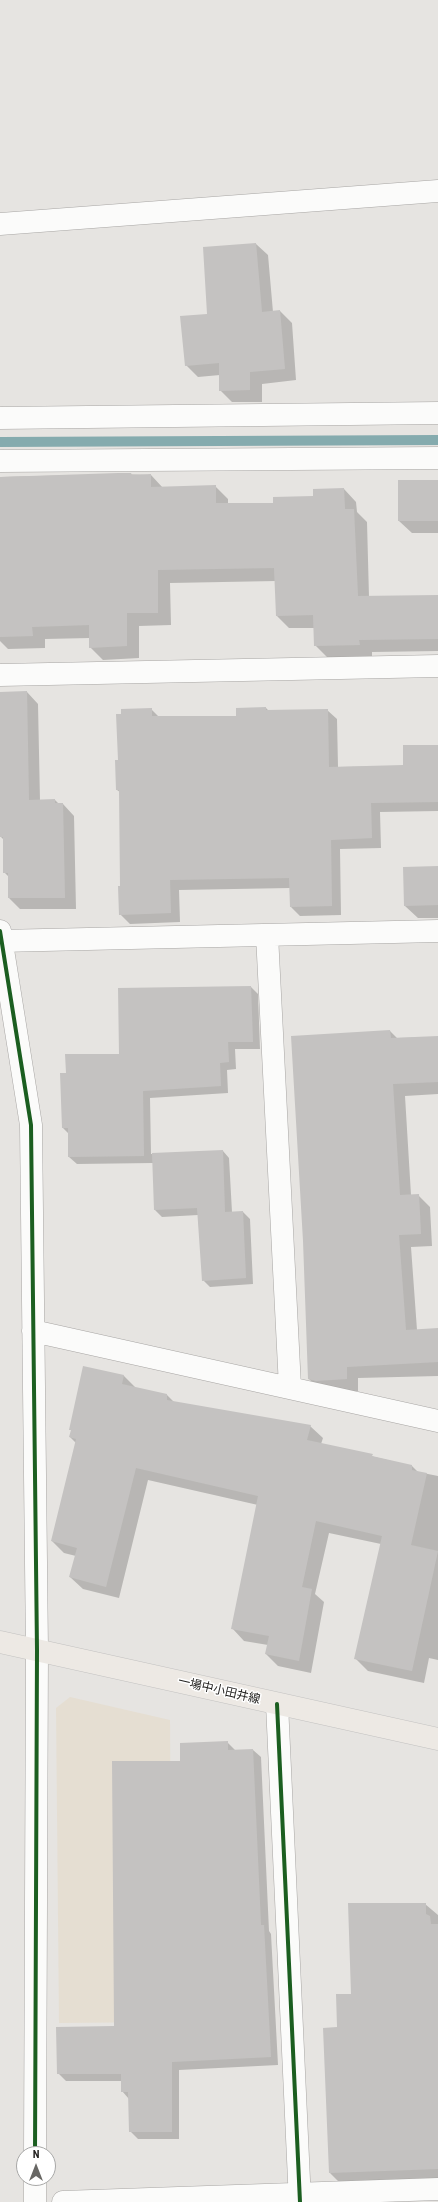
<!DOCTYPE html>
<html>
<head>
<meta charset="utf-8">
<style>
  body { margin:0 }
  #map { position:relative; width:438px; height:2202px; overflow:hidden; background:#e6e4e1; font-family:"Roboto Condensed",sans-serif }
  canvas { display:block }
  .north { position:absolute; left:16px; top:2146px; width:40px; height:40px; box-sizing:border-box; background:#fff; border:1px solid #a7a7a6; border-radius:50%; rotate:0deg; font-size:11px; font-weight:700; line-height:16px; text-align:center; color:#242321 }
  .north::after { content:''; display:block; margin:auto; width:14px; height:18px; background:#686764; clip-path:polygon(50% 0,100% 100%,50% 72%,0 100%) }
</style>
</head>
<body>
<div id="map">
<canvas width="438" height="2202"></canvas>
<div class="north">N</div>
</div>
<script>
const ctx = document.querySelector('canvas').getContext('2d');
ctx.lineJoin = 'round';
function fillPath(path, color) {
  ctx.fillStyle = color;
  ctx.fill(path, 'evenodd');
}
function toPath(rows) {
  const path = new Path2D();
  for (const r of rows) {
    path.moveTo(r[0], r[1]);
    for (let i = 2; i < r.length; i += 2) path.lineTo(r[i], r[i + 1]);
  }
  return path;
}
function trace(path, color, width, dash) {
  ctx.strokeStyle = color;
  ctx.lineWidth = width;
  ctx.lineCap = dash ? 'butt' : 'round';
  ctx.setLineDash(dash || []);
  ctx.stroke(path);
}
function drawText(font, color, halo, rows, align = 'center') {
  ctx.font = font + ' "Roboto Condensed","Noto Sans JP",sans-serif';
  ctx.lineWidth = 3;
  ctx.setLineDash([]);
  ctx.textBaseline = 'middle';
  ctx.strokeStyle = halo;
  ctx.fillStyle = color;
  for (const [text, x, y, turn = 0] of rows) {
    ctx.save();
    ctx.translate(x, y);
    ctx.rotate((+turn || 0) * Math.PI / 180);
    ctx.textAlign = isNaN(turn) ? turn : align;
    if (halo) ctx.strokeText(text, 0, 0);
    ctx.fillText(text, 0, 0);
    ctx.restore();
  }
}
fillPath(toPath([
  [70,1697,170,1720,172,2022,59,2023,56,1708]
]), '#e5ded2');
fillPath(toPath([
  [256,244,268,255,273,312,280,311,292,323,296,380,262,384,262,402,232,402,220,390,220,375,198,377,186,365,209,314],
  [119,474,151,475,163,488,215,486,228,499,228,504,274,504,314,497,344,489,356,502,357,512,367,522,369,597,438,596,438,651,372,652,372,657,328,658,315,645,315,628,289,628,277,616,276,581,170,583,171,625,139,626,139,658,103,660,90,647,90,638,45,639,45,648,8,649,0,641,0,477],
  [438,481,438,533,412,533,399,521],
  [27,692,38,704,40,801,55,800,59,804,63,804,74,816,76,909,20,909,9,898,9,877,4,872,4,840,0,836,0,693],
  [266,708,269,711,327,710,337,719,338,767,404,766,438,746,438,811,380,812,381,848,340,849,341,915,300,916,291,907,290,888,179,890,180,922,130,924,120,914,121,887,120,792,117,790,119,761,151,709,159,717,237,717],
  [438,867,438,918,418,918,405,906],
  [251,987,258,994,260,1049,235,1049,236,1069,227,1070,228,1093,150,1098,151,1154,223,1151,229,1158,232,1212,243,1212,250,1219,253,1284,210,1287,203,1280,198,1215,162,1217,155,1210,153,1163,77,1164,69,1157,69,1134,63,1128,67,1074,120,1055],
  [390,1031,397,1038,438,1037,438,1094,405,1096,411,1195,418,1195,430,1207,432,1246,411,1247,417,1330,438,1329,438,1376,358,1378,358,1391,329,1393,321,1391,309,1379],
  [84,1367,124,1376,136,1388,167,1395,174,1402,310,1426,323,1438,321,1444,412,1466,418,1472,438,1476,438,1660,429,1658,424,1683,368,1671,356,1659,381,1544,329,1533,315,1594,324,1602,311,1673,278,1666,266,1654,268,1645,244,1641,232,1628,258,1505,148,1480,119,1598,83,1589,70,1577,76,1556,64,1553,52,1541,76,1443,70,1437,72,1431,70,1429],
  [227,1742,235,1750,253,1750,261,1757,269,1931,271,1934,278,2065,179,2070,179,2139,138,2139,130,2131,129,2099,122,2091,122,2081,66,2081,58,2073,115,2027,181,1762],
  [425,1904,438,1915,438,2181,342,2185,330,2173,338,2028,352,1995]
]), '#0003');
trace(toPath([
  [0,442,438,440]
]), '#85abae', 10);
fillPath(toPath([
  [256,243,262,312,280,310,285,369,250,372,250,390,219,391,219,363,185,366,180,316,207,314,203,247],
  [118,473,131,473,132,475,151,474,151,487,216,485,216,503,273,503,273,497,313,496,313,489,344,488,345,509,354,509,358,596,438,595,438,639,359,640,360,645,314,646,313,615,276,616,274,568,158,570,158,613,127,613,127,646,89,648,89,625,32,627,33,636,0,637,0,477],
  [398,480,438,480,438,521,398,521],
  [27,691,29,800,55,799,55,803,63,803,65,898,8,898,8,873,3,873,3,837,0,837,0,692],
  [266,707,266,710,328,709,329,767,403,765,403,745,438,745,438,802,371,803,372,838,331,840,332,906,290,907,289,878,170,880,171,913,119,915,118,886,120,886,119,790,116,790,115,760,118,760,116,714,121,714,121,709,152,708,152,716,236,716,236,708],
  [438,866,438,905,404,906,403,867],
  [251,986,253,1042,228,1042,229,1062,220,1063,221,1086,143,1091,144,1156,68,1157,68,1128,62,1128,60,1073,66,1073,65,1054,119,1054,118,988],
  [390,1030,391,1038,438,1036,438,1082,393,1084,400,1195,419,1194,421,1234,399,1235,406,1330,438,1328,438,1362,347,1367,347,1379,316,1381,308,1379,303,1241,291,1036],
  [223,1150,225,1212,243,1211,246,1278,202,1281,197,1208,154,1210,152,1153],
  [83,1366,124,1375,122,1384,167,1394,167,1400,311,1425,307,1440,373,1454,372,1456,412,1465,412,1470,427,1473,411,1545,438,1551,412,1671,354,1659,382,1536,316,1521,302,1587,312,1589,299,1661,265,1654,269,1636,231,1629,258,1496,136,1468,106,1587,69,1577,77,1548,51,1541,76,1439,69,1437,71,1430,69,1430],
  [228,1741,228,1750,253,1749,261,1925,264,1925,271,2057,172,2062,172,2132,129,2132,128,2092,121,2092,121,2074,57,2074,56,2027,114,2026,112,1761,180,1761,180,1743],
  [348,1903,426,1903,426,1914,430,1916,431,1924,438,1924,438,2169,329,2173,323,2028,337,2027,336,1994,351,1994]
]), '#c4c2c1');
const minor = toPath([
  [0,224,438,191],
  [0,418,438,413],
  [0,461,438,458],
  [0,675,438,666],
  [0,931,31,1125,37,1650,35,2154],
  [267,935,290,1387],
  [0,941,438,931],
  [33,1331,438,1421],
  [277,1704,300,2202],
  [35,2202,35,2178],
  [63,2202,438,2189]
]);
const major = toPath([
  [0,1642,438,1739]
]);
trace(minor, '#a7a5a3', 23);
trace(major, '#c2c1c0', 23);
trace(minor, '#fbfbfa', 22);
trace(major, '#ede9e4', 22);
trace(toPath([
  [0,931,31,1125,37,1650,35,2154],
  [277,1704,300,2202]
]), '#1b5e20', 4);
drawText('12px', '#242321', '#fff', [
  ["一場中小田井線",219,1691,13]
]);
</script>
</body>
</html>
